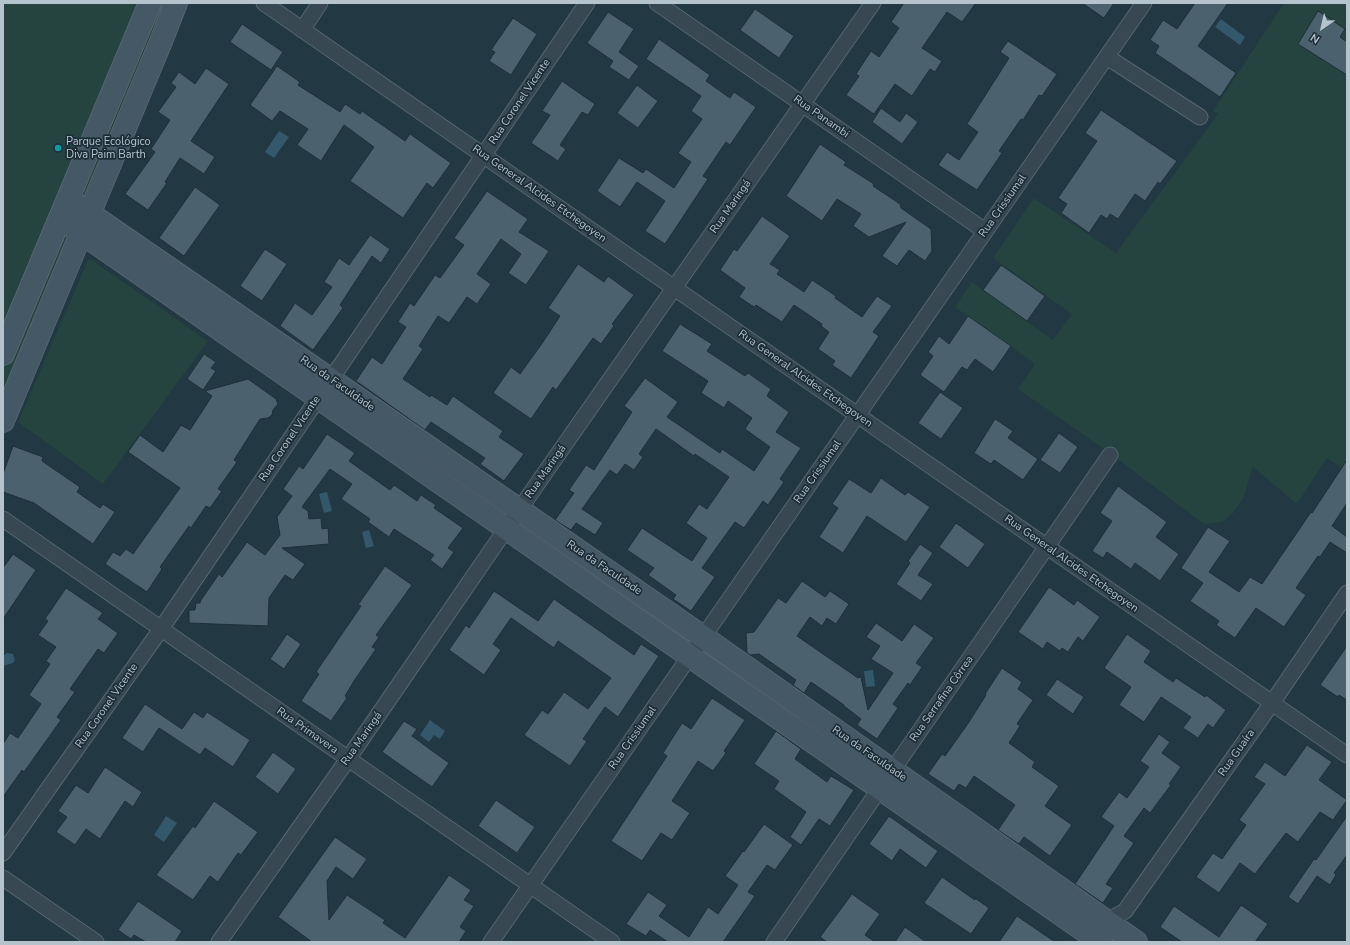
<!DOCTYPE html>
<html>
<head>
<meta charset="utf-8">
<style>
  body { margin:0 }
  #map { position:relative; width:1350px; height:945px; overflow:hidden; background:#223842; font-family:"Nunito Sans",sans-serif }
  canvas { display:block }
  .frame { position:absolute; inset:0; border:4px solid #b4c3cc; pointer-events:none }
  .north { position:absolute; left:1302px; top:8px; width:40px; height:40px; -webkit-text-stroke:3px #1c2d37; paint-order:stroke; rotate:214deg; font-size:11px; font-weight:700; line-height:16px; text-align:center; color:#b4c3cc }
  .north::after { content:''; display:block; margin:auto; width:14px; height:18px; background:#b4c3cc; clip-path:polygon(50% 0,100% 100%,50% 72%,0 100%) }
</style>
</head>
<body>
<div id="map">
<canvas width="1350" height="945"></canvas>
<div class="frame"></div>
<div class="north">N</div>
</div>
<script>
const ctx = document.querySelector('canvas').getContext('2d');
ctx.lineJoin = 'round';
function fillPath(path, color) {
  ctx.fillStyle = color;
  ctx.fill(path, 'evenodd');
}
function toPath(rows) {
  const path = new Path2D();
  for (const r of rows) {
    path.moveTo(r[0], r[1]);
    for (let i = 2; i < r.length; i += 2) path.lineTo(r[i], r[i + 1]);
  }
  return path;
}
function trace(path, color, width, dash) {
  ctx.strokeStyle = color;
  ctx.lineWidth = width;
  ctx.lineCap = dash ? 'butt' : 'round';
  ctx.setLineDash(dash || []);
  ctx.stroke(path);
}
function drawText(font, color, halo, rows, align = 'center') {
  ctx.font = font + ' "Nunito Sans",sans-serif';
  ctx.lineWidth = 3.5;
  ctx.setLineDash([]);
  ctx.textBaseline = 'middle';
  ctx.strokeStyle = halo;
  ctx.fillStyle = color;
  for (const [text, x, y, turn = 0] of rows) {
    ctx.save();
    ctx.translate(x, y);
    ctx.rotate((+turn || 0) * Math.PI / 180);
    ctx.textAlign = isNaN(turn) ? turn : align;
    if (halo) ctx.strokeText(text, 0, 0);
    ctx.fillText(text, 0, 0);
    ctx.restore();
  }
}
fillPath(toPath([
  [3,3,164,3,64,293,3,433],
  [1284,3,1347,3,1347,471,1327,458,1297,504,1253,467,1243,499,1233,513,1222,522,1204,524,1111,454,1018,389,1035,364,955,307,972,282,1053,340,1072,314,993,258,1034,198,1116,253,1218,114,1213,111],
  [89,258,208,341,103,484,18,422]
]), '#25433f');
fillPath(toPath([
  [1221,19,1245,37,1240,45,1215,27],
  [279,131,289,137,274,158,265,152],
  [327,492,332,511,324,513,319,494],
  [369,530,374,546,366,548,362,532],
  [7,653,13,654,15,660,13,663,3,666,3,656],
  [873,670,875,686,866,687,864,671],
  [430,720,445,731,440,739,434,735,429,742,420,735],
  [166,816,177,823,164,842,154,835]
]), '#34586b');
const building = toPath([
  [904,3,976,3,962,22,947,12,922,48,942,61,935,72,930,69,912,96,895,84,874,114,846,95,859,76,856,74,871,51,879,57,899,28,891,22,904,3],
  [1082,3,1114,3,1104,18,1082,3],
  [1195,3,1228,3,1198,46,1236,73,1220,97,1155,53,1159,46,1150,40,1163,20,1177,29,1195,3],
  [755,9,794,36,779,58,740,30,755,9],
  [1318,11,1345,29,1340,37,1347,42,1347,75,1298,44,1318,11],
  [608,12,634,29,619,52,639,66,629,80,609,67,613,61,587,43,608,12],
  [513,18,537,34,511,75,489,61,495,52,491,50,513,18],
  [242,24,283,52,271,70,230,42,242,24],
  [659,39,710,75,706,81,730,98,734,92,756,107,730,145,726,142,703,176,708,179,665,244,645,231,665,201,637,182,620,207,597,191,619,158,643,173,646,169,674,188,691,162,678,153,702,119,691,111,701,96,646,59,659,39],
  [1008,41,1057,74,1042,96,1039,95,1023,120,1021,119,999,151,1002,153,977,190,938,165,947,152,959,160,978,132,967,124,1009,58,1000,52,1008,41],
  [277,66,300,82,298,85,340,112,345,104,360,114,362,111,405,141,410,134,451,163,433,188,427,183,403,218,350,181,374,147,344,125,321,161,297,145,308,129,280,111,272,121,250,105,277,66],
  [206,68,229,84,191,141,215,157,204,174,180,158,165,182,167,183,148,210,125,194,155,152,151,149,170,120,158,112,176,87,171,83,179,72,195,84,206,68],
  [562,81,595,104,588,115,582,112,560,145,566,149,558,161,531,143,550,115,542,111,562,81],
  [637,85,658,101,638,128,617,113,637,85],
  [881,108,900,122,906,113,918,122,902,144,872,122,881,108],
  [1101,110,1177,161,1160,184,1158,182,1145,201,1135,194,1118,219,1110,214,1107,219,1101,215,1089,233,1061,213,1067,204,1058,198,1097,141,1085,133,1101,110],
  [820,144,846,162,844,165,874,184,873,186,900,204,901,208,931,229,932,251,925,261,909,250,897,266,882,256,906,222,869,237,853,226,861,214,837,199,822,221,786,196,820,144],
  [195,187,220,205,184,256,159,238,195,187],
  [487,191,528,219,519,232,549,251,526,285,508,273,521,254,501,239,477,274,491,284,477,304,467,297,449,323,438,316,419,346,423,349,403,379,430,397,431,395,447,405,453,396,503,431,499,437,524,454,504,481,480,464,485,458,431,422,425,430,356,381,372,357,382,364,406,327,398,322,410,303,414,306,435,275,440,278,464,245,454,238,487,191],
  [762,216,790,236,770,264,780,270,777,274,804,292,812,280,836,296,835,298,862,317,877,296,892,306,873,332,879,336,851,378,832,365,835,361,818,349,829,332,821,326,822,324,794,305,782,322,756,305,754,307,739,297,745,288,720,270,734,249,737,251,762,216],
  [370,235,390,249,381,263,372,256,340,305,343,308,313,350,280,326,295,303,312,315,332,287,324,282,339,258,349,265,370,235],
  [265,249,287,264,262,301,240,286,265,249],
  [578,264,604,282,608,276,634,295,612,324,614,326,601,344,593,338,556,390,553,387,531,419,493,393,511,367,520,374,543,342,560,316,548,308,578,264],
  [1001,265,1045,296,1027,321,983,290,1001,265],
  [968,316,1011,346,993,372,975,359,967,370,962,367,944,392,920,375,933,356,928,352,939,336,949,344,968,316],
  [680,324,712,344,707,351,745,376,748,373,771,389,767,396,789,412,776,432,801,448,780,479,784,482,768,505,763,501,744,528,735,522,702,568,715,577,691,611,673,599,676,595,648,575,654,568,627,550,642,528,692,561,707,538,686,523,699,504,707,509,729,477,695,454,694,456,656,429,639,454,643,457,634,470,625,464,617,475,610,470,582,509,603,523,595,535,576,523,571,530,555,520,574,493,569,490,586,465,594,470,632,412,624,406,645,378,678,402,667,417,720,453,722,449,754,471,770,447,745,429,752,418,728,401,724,408,701,393,708,381,662,351,680,324],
  [204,354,216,362,211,368,216,371,203,390,187,379,204,354],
  [248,379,276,399,278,404,273,410,272,415,268,418,260,419,234,460,237,462,218,489,222,491,210,508,206,506,191,528,189,526,160,567,162,569,147,592,105,564,113,552,120,556,126,549,133,554,180,488,128,452,140,435,163,452,181,425,190,430,212,396,205,391,248,379],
  [940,392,963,408,941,439,918,423,940,392],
  [995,419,1013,431,1008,438,1038,459,1023,480,994,460,991,464,974,453,995,419],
  [1059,433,1078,447,1060,473,1040,460,1059,433],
  [327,434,355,453,349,461,390,490,394,485,417,501,421,495,436,505,434,508,463,528,448,548,454,552,442,569,430,560,434,555,394,529,389,537,368,522,370,519,341,499,352,484,330,469,302,507,308,511,309,519,321,518,322,529,328,528,329,544,282,548,305,564,293,580,285,575,269,598,268,626,189,623,189,610,195,610,196,603,200,603,201,600,219,574,222,577,247,542,265,555,280,535,277,517,292,496,283,489,299,466,303,469,327,434],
  [13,446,43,457,42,461,80,487,77,492,100,508,103,504,115,512,93,544,34,503,3,492,3,474,13,446],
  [1347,460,1347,503,1332,526,1347,537,1347,553,1330,542,1320,557,1318,556,1296,588,1306,595,1284,627,1256,608,1235,638,1216,625,1219,621,1190,601,1203,583,1181,568,1208,527,1230,541,1209,572,1239,592,1250,577,1262,584,1311,512,1312,513,1347,460],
  [881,478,905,495,908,492,930,507,906,542,867,516,843,553,819,537,838,508,832,504,849,479,871,493,881,478],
  [1118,486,1167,522,1156,537,1179,554,1160,581,1135,563,1131,569,1107,552,1103,558,1092,551,1112,521,1100,513,1118,486],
  [956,523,985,544,968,568,939,547,956,523],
  [920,544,933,553,918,575,933,584,921,601,896,584,910,563,908,561,920,544],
  [13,554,36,570,3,619,3,568,13,554],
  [385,566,412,585,376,635,379,637,372,647,376,649,354,681,345,696,347,698,331,721,301,701,319,674,316,672,361,606,358,605,385,566],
  [802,581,825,597,830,591,849,604,836,624,827,618,822,626,810,617,797,636,858,678,861,677,868,710,893,673,871,659,880,646,866,637,876,623,902,641,914,624,934,638,916,663,922,667,910,685,908,683,893,704,898,708,877,739,857,725,861,719,844,706,844,705,811,682,804,693,793,685,796,680,759,654,750,655,747,653,746,633,754,632,778,598,786,603,802,581],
  [1049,587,1074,605,1077,600,1100,617,1083,641,1078,637,1068,652,1062,648,1060,651,1047,642,1043,649,1018,632,1049,587],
  [66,588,103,613,98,619,118,633,104,653,98,649,70,689,75,692,57,717,61,720,24,772,22,770,3,797,3,744,10,733,18,738,41,704,29,695,50,664,46,661,56,647,38,635,48,621,45,619,66,588],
  [494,591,538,621,554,599,634,655,641,644,659,656,618,717,605,707,583,739,587,741,570,766,524,735,542,710,548,714,564,692,588,709,611,678,558,641,554,648,511,618,493,644,501,650,484,675,449,650,466,625,469,628,494,591],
  [287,634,301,644,284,669,270,659,287,634],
  [1127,634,1151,651,1144,662,1173,682,1176,678,1205,697,1206,695,1226,710,1213,728,1208,724,1198,738,1183,728,1191,717,1161,697,1144,722,1119,705,1131,687,1104,668,1127,634],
  [1347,646,1347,700,1339,695,1338,697,1320,685,1347,646],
  [1002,668,1022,682,1018,689,1033,700,1017,724,1020,726,1009,743,1035,762,1032,767,1059,786,1045,806,1072,825,1050,856,1024,837,1019,844,998,830,1015,805,974,776,966,788,959,784,954,791,928,774,942,754,945,756,969,722,986,695,985,694,1002,668],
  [1057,679,1084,697,1073,714,1046,695,1057,679],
  [712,698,745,720,724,751,726,753,713,771,698,761,672,801,690,813,672,840,661,833,642,861,611,841,667,756,663,753,682,723,691,729,712,698],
  [145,704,182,729,194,712,203,718,207,712,250,740,233,767,205,748,200,755,159,728,143,752,122,738,145,704],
  [404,721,417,729,412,736,449,763,432,787,382,752,404,721],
  [776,731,801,749,795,759,827,782,831,776,854,790,830,826,819,819,801,845,790,837,806,812,774,789,779,781,754,764,776,731],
  [1159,734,1170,742,1162,753,1181,767,1169,784,1171,785,1150,813,1144,808,1124,836,1134,843,1106,884,1113,888,1103,903,1075,884,1114,826,1101,817,1119,792,1127,798,1149,767,1140,761,1159,734],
  [1307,745,1332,762,1319,780,1347,800,1333,820,1320,812,1298,842,1286,833,1255,874,1240,863,1219,893,1196,877,1213,853,1222,859,1246,825,1239,820,1265,784,1254,777,1265,762,1285,776,1307,745],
  [273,752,296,769,278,794,255,777,273,752],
  [105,767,142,792,133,807,125,801,100,839,86,829,75,845,56,832,67,817,58,811,76,785,88,793,105,767],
  [496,800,535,827,517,853,478,826,496,800],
  [214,801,258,832,241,855,238,853,218,882,210,876,193,900,156,875,193,826,195,828,214,801],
  [889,816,938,851,926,868,900,849,892,861,869,844,889,816],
  [1347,816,1347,855,1334,873,1336,875,1330,885,1317,876,1298,904,1288,897,1314,859,1316,860,1347,816],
  [764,824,793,845,775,870,767,865,748,892,755,896,723,942,668,942,650,930,646,936,626,924,648,892,667,905,659,916,689,937,708,907,718,914,738,885,725,876,743,851,744,852,764,824],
  [335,837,367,859,353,879,336,867,327,881,329,920,347,895,385,920,383,923,405,938,449,875,471,890,464,900,474,906,460,927,466,931,459,942,312,942,278,917,335,837],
  [942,877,975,900,975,898,989,908,971,934,924,903,942,877],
  [852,894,880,914,865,935,875,942,827,942,820,937,852,894],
  [138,901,182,931,175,942,146,942,134,935,131,939,118,930,138,901],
  [1241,905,1268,924,1255,942,1182,942,1160,927,1174,906,1219,937,1241,905],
  [1017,916,1055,942,999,942,1017,916],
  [905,927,926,942,895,942,905,927]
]);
fillPath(building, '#4b626e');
trace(building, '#1e2f39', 1);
const street = toPath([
  [264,3,1347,755],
  [657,3,985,231],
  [302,30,320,3],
  [1107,57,1200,117],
  [3,519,612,942],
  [3,853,161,629,587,3],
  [3,878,96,942],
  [1106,922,1125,911,1272,703,1347,593],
  [219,942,348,759,519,510,873,3],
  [491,942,1144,3],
  [774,942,1110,455]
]);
const secondary = toPath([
  [68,199,331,380,703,637,1136,942],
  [60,218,1101,942],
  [3,354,150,3],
  [3,421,162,39,176,3]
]);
trace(street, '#55666f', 17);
trace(secondary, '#55666f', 24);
trace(street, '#374852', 15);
trace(secondary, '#455865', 22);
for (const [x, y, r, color] of [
  [58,148,4,"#0f9aa8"]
]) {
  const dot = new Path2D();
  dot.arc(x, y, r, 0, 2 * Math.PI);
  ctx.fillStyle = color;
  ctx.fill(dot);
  trace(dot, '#1c2d37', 1.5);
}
drawText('11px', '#b4c3cc', '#1c2d37', [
  ["Rua Coronel Vicente",520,102,-56],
  ["Rua Panambi",821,117,35],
  ["Rua General Alcides Etchegoyen",539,194,35],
  ["Rua Crissiumal",1003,206,-55],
  ["Rua Maringá",731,207,-55],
  ["Rua General Alcides Etchegoyen",805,379,35],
  ["Rua da Faculdade",337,384,35],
  ["Rua Coronel Vicente",290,439,-56],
  ["Rua Maringá",546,472,-55],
  ["Rua Crissiumal",818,472,-55],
  ["Rua General Alcides Etchegoyen",1071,564,35],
  ["Rua da Faculdade",604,568,34],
  ["Rua Serrafina Côrrea",942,699,-55],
  ["Rua Coronel Vicente",107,706,-55],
  ["Rua Primavera",307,731,35],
  ["Rua Crissiumal",633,738,-55],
  ["Rua Maringá",362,739,-55],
  ["Rua Guaíra",1237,753,-55],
  ["Rua da Faculdade",869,754,35]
]);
drawText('11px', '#b4c3cc', '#1c2d37', [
  ["Parque Ecológico",66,142],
  ["Diva Paim Barth",66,155]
], 'left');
</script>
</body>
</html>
